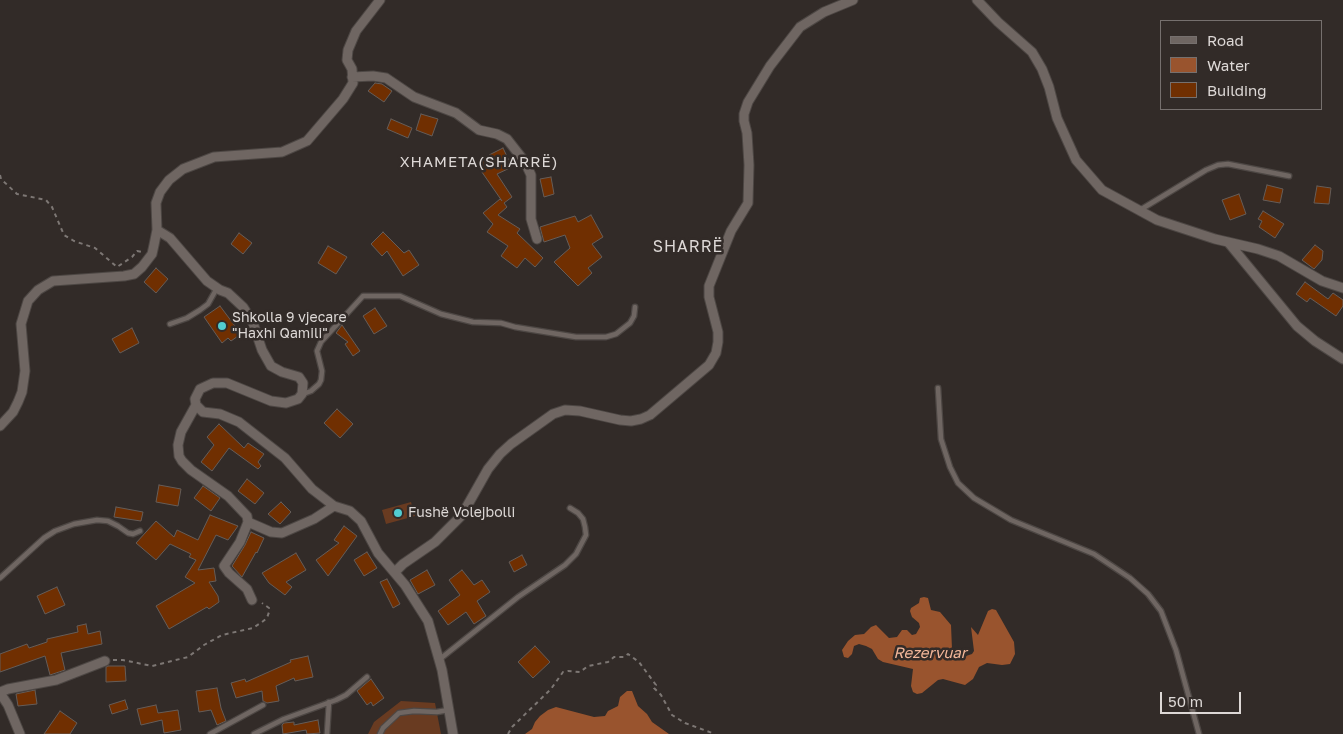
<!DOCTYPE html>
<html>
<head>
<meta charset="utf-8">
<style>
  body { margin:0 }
  #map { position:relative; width:1343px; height:734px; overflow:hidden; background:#322b28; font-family:"Golos Text",sans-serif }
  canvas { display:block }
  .legend { position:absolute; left:1160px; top:20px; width:162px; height:90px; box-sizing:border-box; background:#322b28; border:1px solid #76706e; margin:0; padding:6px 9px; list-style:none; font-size:15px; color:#ddd8d6 }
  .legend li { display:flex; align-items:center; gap:10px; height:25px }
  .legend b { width:25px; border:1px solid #76706e }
  .scale { position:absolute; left:1160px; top:692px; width:81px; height:22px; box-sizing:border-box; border:2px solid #ddd8d6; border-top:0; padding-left:6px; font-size:15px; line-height:18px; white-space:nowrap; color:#ddd8d6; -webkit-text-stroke:4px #322b28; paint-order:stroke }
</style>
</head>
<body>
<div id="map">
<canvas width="1343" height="734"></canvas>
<ul class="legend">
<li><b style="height:6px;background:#6f6662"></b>Road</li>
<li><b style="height:14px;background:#99542e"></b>Water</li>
<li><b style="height:14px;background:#702f01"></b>Building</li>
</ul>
<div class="scale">50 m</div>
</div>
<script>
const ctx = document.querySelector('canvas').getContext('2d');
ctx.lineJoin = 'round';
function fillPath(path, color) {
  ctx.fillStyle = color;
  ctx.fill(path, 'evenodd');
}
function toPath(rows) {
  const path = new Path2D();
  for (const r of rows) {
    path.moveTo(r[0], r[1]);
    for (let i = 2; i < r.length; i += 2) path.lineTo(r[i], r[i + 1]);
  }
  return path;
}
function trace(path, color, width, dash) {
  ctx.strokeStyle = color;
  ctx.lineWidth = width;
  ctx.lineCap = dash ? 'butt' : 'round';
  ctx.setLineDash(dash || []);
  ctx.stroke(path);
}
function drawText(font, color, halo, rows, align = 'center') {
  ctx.font = font + ' "Golos Text",sans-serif';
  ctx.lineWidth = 5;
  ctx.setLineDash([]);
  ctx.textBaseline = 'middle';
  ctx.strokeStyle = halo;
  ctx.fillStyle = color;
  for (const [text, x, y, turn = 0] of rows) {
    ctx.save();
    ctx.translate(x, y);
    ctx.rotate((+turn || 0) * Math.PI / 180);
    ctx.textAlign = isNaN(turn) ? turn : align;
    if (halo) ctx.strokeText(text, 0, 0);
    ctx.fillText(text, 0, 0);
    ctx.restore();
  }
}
fillPath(toPath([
  [411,502,415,516,386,524,382,510],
  [401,701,435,703,441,734,368,734,374,722]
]), '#693b21');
fillPath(toPath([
  [924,597,928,598,931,610,940,612,951,625,952,649,955,651,964,652,966,656,972,654,974,651,971,627,978,635,988,611,992,609,996,610,1014,642,1015,654,1010,664,1002,665,987,663,979,667,973,679,965,685,943,679,938,680,922,693,917,694,913,692,911,686,913,669,883,662,878,659,872,649,866,646,859,644,854,646,852,654,848,658,844,657,842,650,848,641,855,635,864,634,871,627,876,625,889,638,897,637,902,630,907,630,912,635,916,634,920,627,919,623,912,617,910,611,911,608,919,603,920,598],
  [627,691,632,691,638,706,647,714,652,722,669,734,525,734,532,729,535,722,540,716,548,710,556,707,594,717,605,716,608,711,618,706,620,697]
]), '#99542e');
const building = toPath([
  [375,83,382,84,392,91,384,102,368,91,375,83],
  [421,114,438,119,432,136,416,130,421,114],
  [391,119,412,128,408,138,387,129,391,119],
  [503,148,512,167,497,174,512,197,504,203,507,207,498,215,520,229,517,233,543,258,535,267,525,258,517,268,501,256,508,246,487,232,493,224,483,213,500,199,502,201,477,165,490,156,489,155,503,148],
  [551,177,554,194,544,197,540,179,551,177],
  [1267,185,1283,189,1280,203,1263,200,1267,185],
  [1317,186,1331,188,1329,204,1314,203,1317,186],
  [1239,194,1246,214,1230,220,1222,200,1239,194],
  [1263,211,1284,224,1275,238,1259,227,1262,221,1258,219,1263,211],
  [591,215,603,237,592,244,602,257,588,268,592,273,578,286,554,262,570,248,565,235,544,242,540,227,575,216,578,222,591,215],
  [383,232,404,253,409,250,419,265,403,276,387,251,382,256,371,244,383,232],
  [239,233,252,243,243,254,231,244,239,233],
  [1315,245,1323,251,1322,260,1314,269,1302,260,1315,245],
  [328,246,347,257,336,274,318,263,328,246],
  [156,268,168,279,156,293,144,282,156,268],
  [1305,282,1328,299,1333,293,1343,300,1343,306,1336,316,1310,298,1307,302,1296,294,1305,282],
  [220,306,241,334,231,341,228,338,222,343,204,317,220,306],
  [375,308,387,326,374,334,363,316,375,308],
  [342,325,360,351,353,356,345,344,348,342,336,333,342,325],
  [132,328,139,343,120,353,112,339,132,328],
  [337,409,353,424,340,438,324,423,337,409],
  [219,424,244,448,248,443,264,454,258,462,261,466,258,469,229,448,212,471,201,462,214,445,207,437,219,424],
  [247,479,264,493,255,504,238,491,247,479],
  [159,485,181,489,178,506,156,502,159,485],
  [203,486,220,498,211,511,194,498,203,486],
  [281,502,291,512,280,524,268,514,281,502],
  [116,507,143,512,141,521,114,517,116,507],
  [210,515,238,526,228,540,216,535,198,570,214,568,216,581,209,582,218,596,219,602,209,609,207,607,169,629,156,606,195,583,185,577,196,560,189,557,191,554,170,544,156,560,136,543,156,521,174,537,177,530,198,540,210,515],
  [344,526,357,536,328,576,316,560,339,543,334,540,344,526],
  [251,532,264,538,257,553,256,552,242,577,232,566,245,545,251,532],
  [367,552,377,568,364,576,354,560,367,552],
  [296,553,306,570,286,582,292,587,285,595,269,583,262,573,296,553],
  [522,555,527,565,514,572,509,562,522,555],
  [427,570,435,585,418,594,410,580,427,570],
  [462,570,474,585,482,580,490,592,477,601,486,616,474,624,466,612,448,625,438,611,460,595,449,580,462,570],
  [387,579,400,604,393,608,380,582,387,579],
  [57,587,65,605,45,614,37,596,57,587],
  [86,624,88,634,100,631,102,644,61,653,65,670,50,675,45,656,0,672,0,654,27,644,29,648,47,642,47,639,78,632,77,626,86,624],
  [535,646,550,662,533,678,518,662,535,646],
  [308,656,313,677,295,681,294,678,276,686,279,701,267,703,263,701,262,691,236,698,231,683,245,679,246,682,291,662,290,660,308,656],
  [108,666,125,666,126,681,106,682,106,667,108,666],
  [371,679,384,698,373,706,371,702,367,705,357,691,371,679],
  [217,688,221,708,226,721,217,725,211,710,199,712,196,691,217,688],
  [35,690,37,704,18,706,16,694,35,690],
  [125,700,128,709,112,714,109,705,125,700],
  [156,705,158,713,178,710,181,730,164,733,162,720,141,725,137,709,156,705],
  [60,711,77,723,70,734,44,734,60,711],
  [318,720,320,733,307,734,306,730,283,734,282,725,284,723,294,722,294,725,318,720]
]);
fillPath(building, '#702f01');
trace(building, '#655d59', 1);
const service = toPath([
  [1140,210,1206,170,1218,165,1228,164,1289,176],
  [170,324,187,318,200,310,208,304,217,288],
  [938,388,941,439,950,467,958,483,974,498,1011,520,1094,554,1130,578,1148,594,1161,611,1176,650,1199,734],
  [303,394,311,391,319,384,321,380,322,371,317,351,321,342,363,296,400,296,441,314,473,322,501,323,515,327,576,337,606,337,616,334,630,323,634,316,635,307],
  [0,578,44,538,55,531,74,524,97,520,108,521,118,526,128,533,133,534,140,531],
  [440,659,518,597,565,565,576,554,586,535,585,527,583,519,578,513,570,508],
  [210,734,263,705],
  [254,734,284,719,336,700,346,695,367,677],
  [327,734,329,702],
  [380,734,383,728,399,713,414,711,437,712,448,710]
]);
const minor = toPath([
  [977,0,998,22,1032,52,1042,69,1049,87,1057,118,1076,160,1102,190,1157,220,1215,239,1258,249,1279,256,1322,281,1343,288],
  [352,77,373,76,386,78,414,97,456,113,479,130,497,134,507,139,525,162,531,175,531,219,537,239],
  [157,230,170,238,207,281,220,290,228,293,243,307,253,323,262,350,271,366,282,372,299,377,303,383,302,394,298,399,286,403,271,401,227,383,213,383,200,389,195,399,196,405,203,412,220,414,239,422,285,458,312,489,334,506,350,511,361,521,378,553,405,585,428,621,442,670,453,734],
  [1228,242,1297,326,1315,341,1343,359],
  [196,405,181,432,178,445,179,456,182,461,191,470,228,496,247,516,248,522,240,542,224,566,229,573,247,589,252,600],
  [0,426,13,412,18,402,22,392,25,371,21,324,28,301,38,290,53,281,124,276,134,274,142,267,152,254,154,245,157,230,156,203,160,192,169,180,183,169,214,157,282,152,307,141,343,99,353,83,352,69,347,60,348,50,356,31,380,0],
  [248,522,271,532,282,533,314,519,334,506],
  [395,572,403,564,435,542,462,515,488,469,500,454,511,444,553,414,565,410,580,411,620,420,631,421,641,419,650,415,709,365,716,353,718,342,718,332,709,297,709,286,731,231,748,203,749,165,747,133,744,121,744,114,748,102,770,66,800,27,824,12,853,0],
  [0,692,8,689,56,680,105,661],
  [0,693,8,705,20,734]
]);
trace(service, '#4d4744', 7);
trace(minor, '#4d4744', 11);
trace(toPath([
  [0,175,1,179,17,194,46,200,52,207,64,235,74,241,95,248,117,267,132,257,137,251,142,252],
  [113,660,123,660,152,666,188,657,204,645,222,635,253,628,262,622,267,618,269,612,269,608,262,603],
  [508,734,512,727,551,689,563,672,568,671,580,672,588,666,608,662,614,657,624,657,628,654,639,662,653,681,656,685,654,686,654,688,661,695,672,715,685,723,715,734]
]), '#7d7774', 2, [4, 4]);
trace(service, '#6f6662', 4.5);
trace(minor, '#6f6662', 9);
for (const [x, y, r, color] of [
  [222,326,5,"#52ccd0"],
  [398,513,5,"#52ccd0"]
]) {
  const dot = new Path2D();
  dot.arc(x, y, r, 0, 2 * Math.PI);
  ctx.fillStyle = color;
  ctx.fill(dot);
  trace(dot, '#322b28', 2);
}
drawText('14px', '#ddd8d6', '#322b28', [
  ["Shkolla 9 vjecare",232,318],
  ["\"Haxhi Qamili\"",232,334],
  ["Fushë Volejbolli",408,513]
], 'left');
ctx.letterSpacing = '1px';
drawText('15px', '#ddd8d6', '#322b28', [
  ["XHAMETA(SHARRË)",479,162]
]);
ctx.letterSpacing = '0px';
drawText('italic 15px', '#f4b89a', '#322b28', [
  ["Rezervuar",930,653]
]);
ctx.letterSpacing = '1px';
drawText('16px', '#ddd8d6', '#322b28', [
  ["SHARRË",688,247]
]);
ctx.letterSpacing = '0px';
</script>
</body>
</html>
